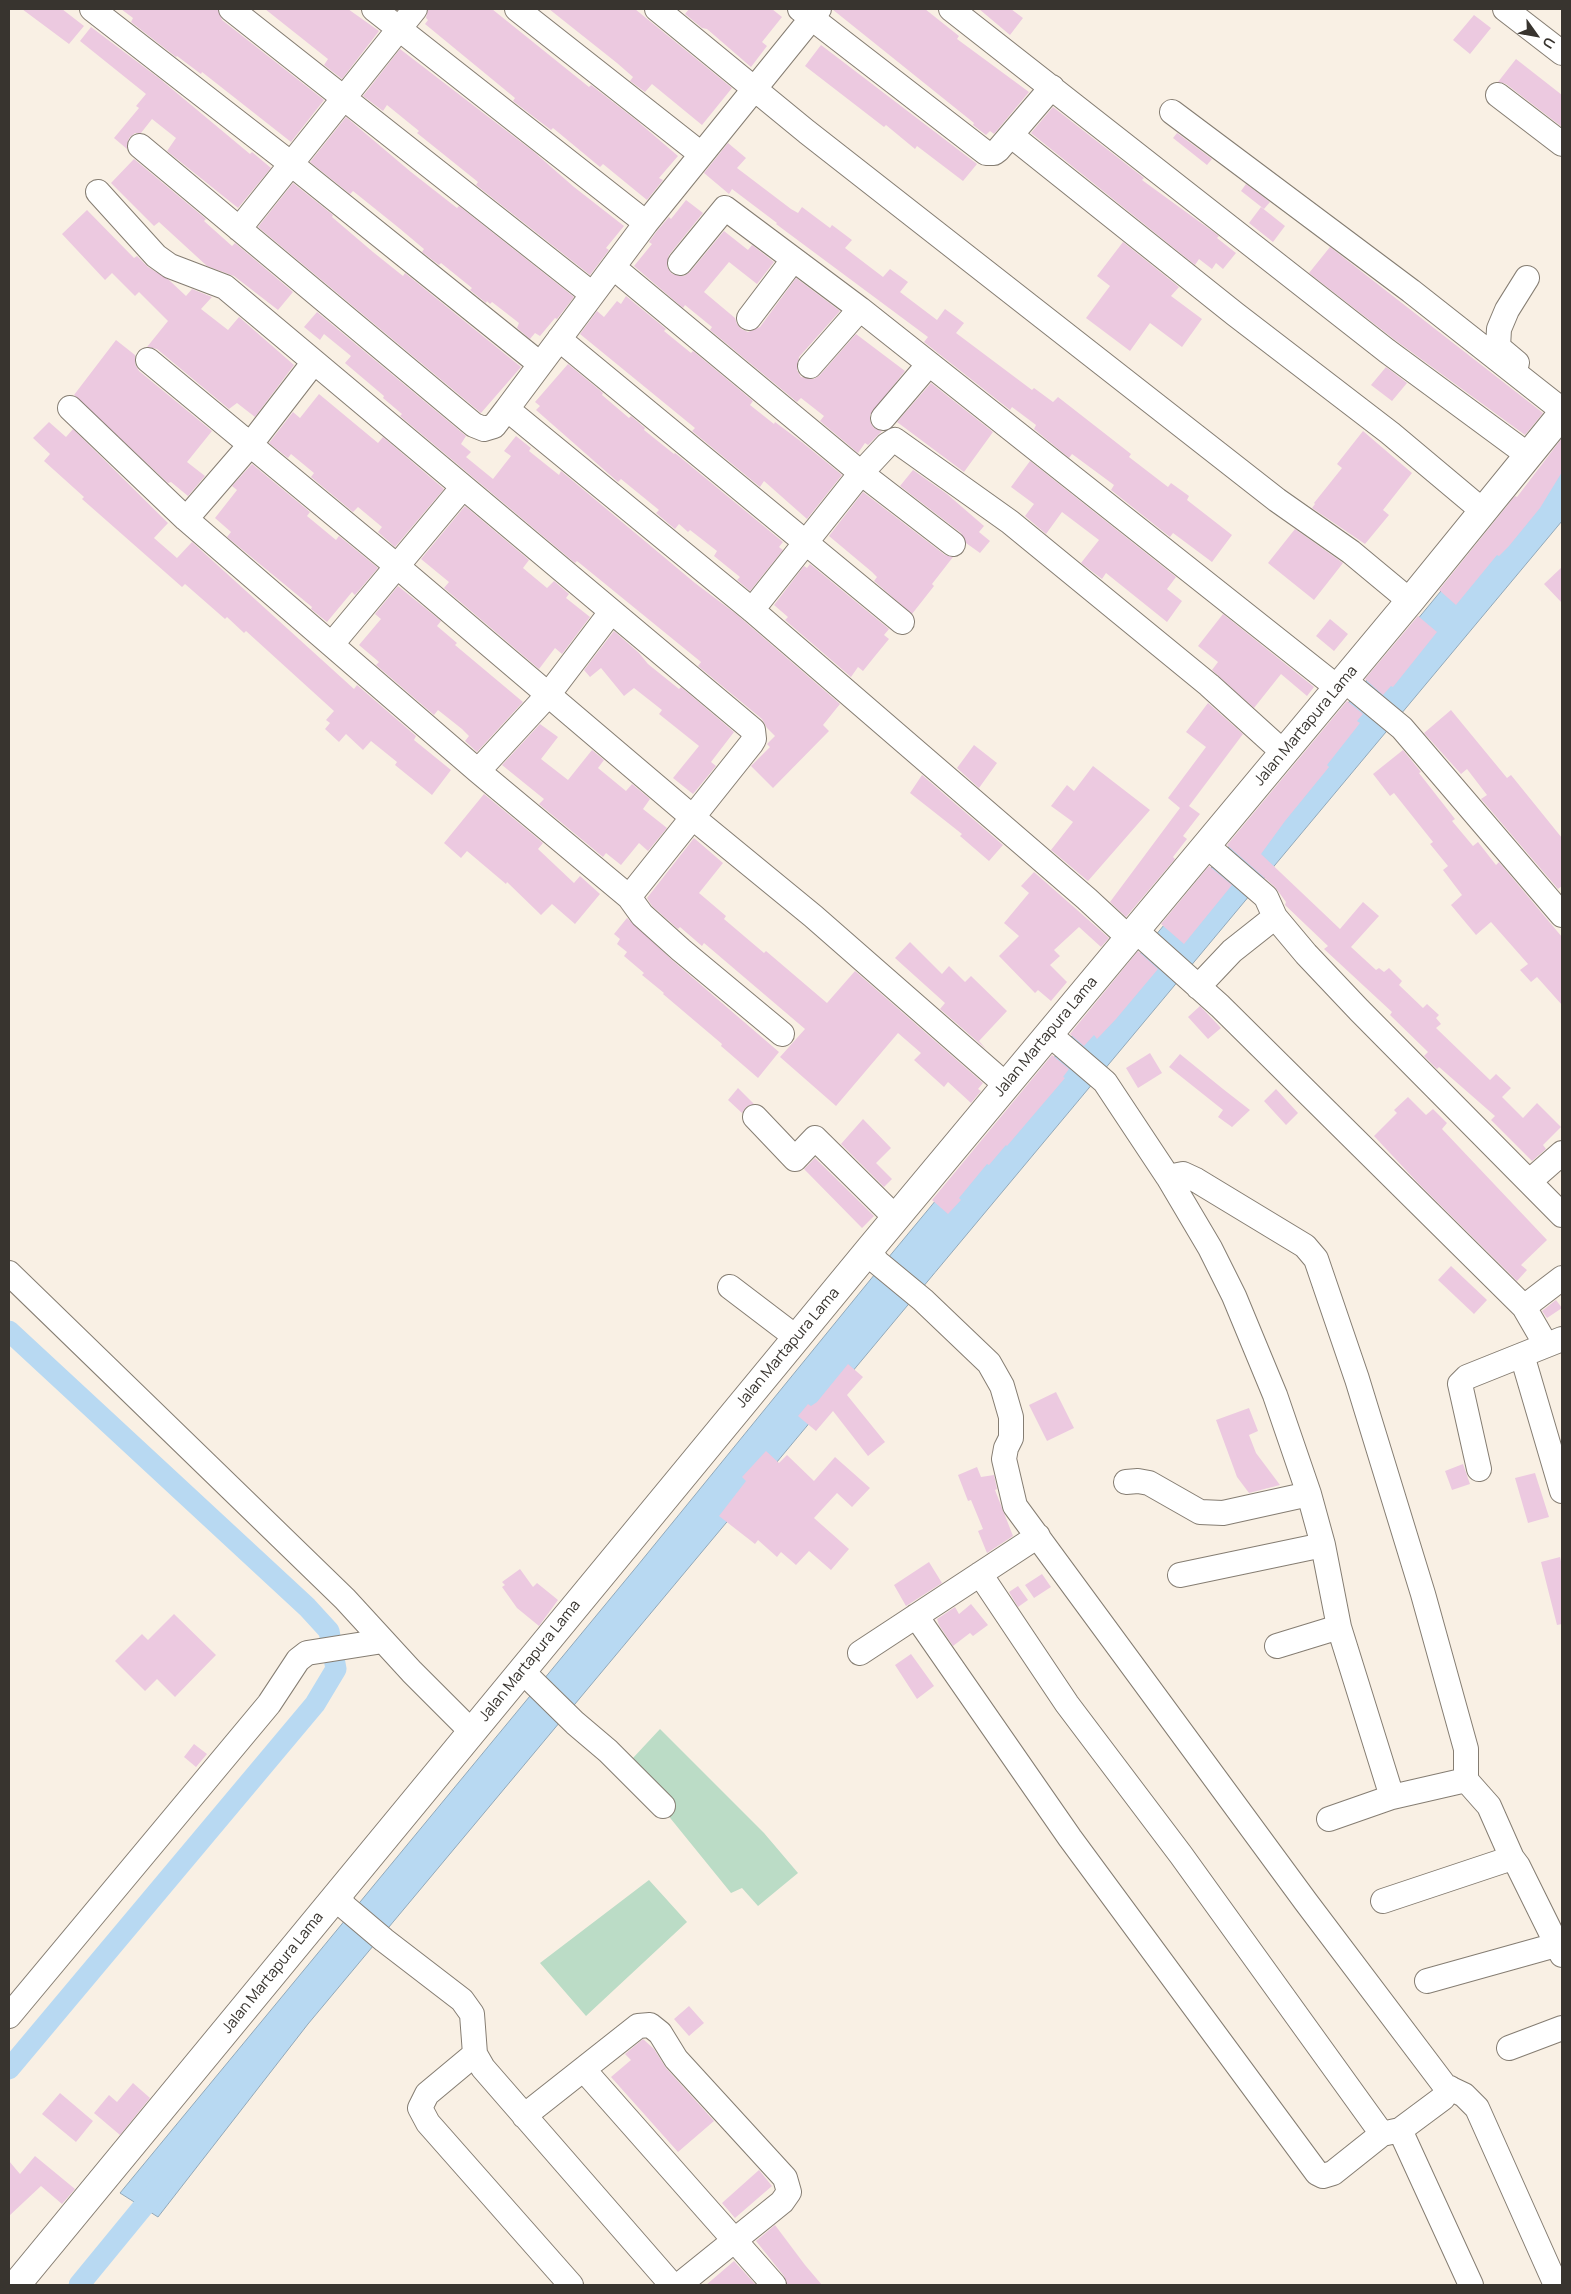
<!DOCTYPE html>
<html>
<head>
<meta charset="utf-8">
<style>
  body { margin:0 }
  #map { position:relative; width:1571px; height:2294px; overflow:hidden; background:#f9f0e4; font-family:Manrope,sans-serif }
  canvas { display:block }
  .frame { position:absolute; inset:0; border:10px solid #38342f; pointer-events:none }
  .north { position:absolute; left:1511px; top:10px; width:50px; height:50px; -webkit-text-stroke:4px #fff; paint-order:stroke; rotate:122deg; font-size:14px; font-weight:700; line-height:20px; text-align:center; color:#38342f }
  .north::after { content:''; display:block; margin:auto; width:18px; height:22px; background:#38342f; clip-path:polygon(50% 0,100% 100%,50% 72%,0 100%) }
</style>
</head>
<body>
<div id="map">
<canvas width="1571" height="2294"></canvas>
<div class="frame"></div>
<div class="north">U</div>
</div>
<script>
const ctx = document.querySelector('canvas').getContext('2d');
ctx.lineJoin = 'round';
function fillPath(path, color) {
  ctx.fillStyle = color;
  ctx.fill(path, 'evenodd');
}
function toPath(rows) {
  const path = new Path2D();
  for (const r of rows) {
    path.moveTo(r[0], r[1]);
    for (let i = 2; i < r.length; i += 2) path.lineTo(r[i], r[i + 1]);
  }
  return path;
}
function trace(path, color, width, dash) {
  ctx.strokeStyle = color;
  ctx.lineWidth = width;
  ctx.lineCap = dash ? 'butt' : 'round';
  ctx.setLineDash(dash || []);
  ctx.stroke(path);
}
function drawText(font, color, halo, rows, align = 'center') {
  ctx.font = font + ' Manrope,sans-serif';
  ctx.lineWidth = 5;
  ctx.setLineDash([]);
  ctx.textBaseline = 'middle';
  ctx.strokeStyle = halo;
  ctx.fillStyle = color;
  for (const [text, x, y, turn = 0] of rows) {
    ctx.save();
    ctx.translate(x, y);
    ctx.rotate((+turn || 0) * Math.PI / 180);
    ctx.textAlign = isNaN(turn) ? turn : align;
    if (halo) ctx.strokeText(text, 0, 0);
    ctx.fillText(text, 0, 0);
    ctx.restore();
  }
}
fillPath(toPath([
  [660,1729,764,1833,798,1873,758,1906,742,1888,731,1893,645,1787,633,1758],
  [649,1880,687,1922,586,2016,540,1963]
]), '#bbdcc6');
const water = toPath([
  [1562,445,1562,521,308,2024,158,2217,120,2193,638,1565,888,1258,1562,445]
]);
fillPath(water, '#b8d9f2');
trace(water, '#92a8b8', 1);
trace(toPath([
  [9,1331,307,1607,329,1631,336,1669,315,1704,9,2069],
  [79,2285,161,2185]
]), '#b8d9f2', 21);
fillPath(toPath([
  [22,9,62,9,84,26,69,44],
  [121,9,218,9,222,20,324,100,291,142,202,72,201,74,177,56,176,57,131,22,133,18],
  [265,9,348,9,379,31,342,79,324,65,328,59],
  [428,9,492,9,589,87,591,85,636,120,678,156,659,178,663,180,647,200,603,164,600,167,553,128,551,130,513,101,515,98,425,24,428,20,426,18],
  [549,9,635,9,732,88,702,125,652,84,645,92,630,81,633,77,617,63],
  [689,9,772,9,782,17,762,42,767,46,751,67,707,29,702,28,685,14],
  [832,9,925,9,959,36,957,39,1029,92,994,134,990,131,986,135,973,125,974,123],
  [979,9,1011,9,1023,18,1010,35],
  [1474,15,1491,28,1470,54,1453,40],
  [91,27,160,79,250,154,252,152,271,168,238,208,167,151,176,138,152,119,141,133,135,133,129,138,127,149,114,138,139,108,136,106,146,94,80,41],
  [821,45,977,164,963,181,917,146,915,149,886,125,884,127,805,66],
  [400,49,534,152,574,187,624,226,606,248,609,250,590,275,476,185,478,182,417,133,419,131,387,105,383,111,363,96],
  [1516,59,1562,95,1562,127,1506,84,1498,82],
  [1053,107,1144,178,1142,180,1219,236,1217,238,1236,253,1223,269,1216,263,1212,269,1199,259,1195,265,1031,133],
  [346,117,411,172,457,208,459,206,574,297,557,319,555,318,540,336,535,333,530,339,517,328,519,323,492,302,490,304,487,301,486,303,470,290,472,288,441,263,439,265,422,252,424,249,399,228,353,191,350,194,310,162],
  [1177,133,1212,159,1207,165,1173,138],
  [728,143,746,158,737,168,791,209,798,213,802,207,830,228,832,225,852,240,845,248,883,277,890,269,908,282,900,292,937,320,945,309,964,323,956,333,1032,390,1034,388,1053,402,1058,397,1131,454,1129,457,1168,487,1171,483,1189,496,1187,500,1232,535,1212,562,1173,533,1170,537,1111,490,1114,485,1072,454,1069,458,1034,429,1036,425,1012,407,1010,410,924,342,928,337,776,224,777,223,732,189,729,194,704,173],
  [134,159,206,219,204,221,232,246,235,243,293,292,278,310,234,276,207,266,159,222,154,226,111,183],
  [293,183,333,215,332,217,373,252,403,276,405,273,521,367,481,413,258,227],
  [1246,184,1270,202,1264,209,1241,191],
  [686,200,703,213,669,255,667,267,672,274,684,276,690,272,724,231,748,250,752,245,774,262,757,284,729,262,704,292,735,318,737,324,741,329,748,332,760,327,796,278,840,311,799,357,797,370,801,377,814,379,820,375,856,334,905,371,870,415,870,422,874,428,882,431,868,445,865,443,858,453,820,421,824,416,801,398,797,402,710,330,712,327,685,305,683,308,634,266,652,244,649,242,657,231,669,217,671,219],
  [1261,207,1285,226,1273,242,1249,223],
  [87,210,134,258,137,256,148,267,169,280,186,296,192,289,212,297,201,309,228,330,239,317,294,365,255,417,237,403,229,409,157,349,147,347,168,321,139,292,135,296,112,273,105,280,62,234],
  [1123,242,1179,287,1171,296,1202,319,1182,347,1150,323,1130,351,1086,318,1110,286,1097,276],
  [1330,247,1543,413,1525,435,1395,340,1309,273],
  [626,296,666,329,664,331,691,353,693,351,753,401,750,405,774,424,775,422,803,443,842,475,807,519,764,481,760,487,692,431,695,428,580,334,597,311,604,317,617,301,621,304],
  [317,312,466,436,461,444,471,452,466,457,493,479,511,456,504,451,516,436,531,448,529,451,559,475,561,471,695,583,736,614,840,704,823,725,829,731,773,788,751,766,770,747,767,744,775,736,767,728,762,719,698,666,701,662,577,561,575,563,400,416,402,414,383,398,384,396,345,363,351,356,324,334,320,340,304,327],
  [116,340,135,355,135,364,139,371,212,431,187,462,205,476,188,496,171,482,168,483,74,395],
  [568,364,603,393,602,395,629,418,631,416,645,428,644,430,674,454,675,453,783,542,779,547,783,550,750,591,737,580,740,577,714,556,717,551,690,530,688,532,679,524,675,529,656,513,659,510,621,479,618,482,536,410,540,406,535,402],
  [1386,367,1407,383,1392,401,1371,385],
  [931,383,993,432,964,472,897,422],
  [319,394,378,443,383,437,444,489,395,547,378,532,382,527,358,507,353,512,311,477,314,473,291,454,288,458,269,443,293,412,300,418],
  [49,422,66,437,73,429,168,523,154,538,177,558,192,542,354,689,357,685,416,736,414,740,451,770,432,795,395,765,397,762,371,741,363,750,346,734,339,742,325,729,330,723,326,720,334,711,246,631,244,633,227,617,225,619,185,584,182,587,82,499,84,497,44,461,50,454,33,438],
  [1363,431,1412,473,1383,510,1389,515,1365,544,1312,508,1315,504,1314,503,1342,468,1337,464],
  [1562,438,1562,472,1540,508,1509,546,1499,556,1497,555,1456,605,1439,590,1515,496,1517,497],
  [1030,461,1176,577,1167,589,1182,601,1167,622,1106,573,1102,579,1081,563,1099,540,1062,512,1046,534,1025,516,1034,504,1011,487],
  [252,464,310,512,307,516,336,540,339,536,378,568,355,595,352,592,327,622,311,609,312,607,227,537,231,532,215,518,237,490,232,486],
  [913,470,947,494,984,526,979,532,990,541,980,553,966,543,961,533,900,486],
  [863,492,945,555,953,557,932,584,934,586,912,614,874,581,877,577,872,572,829,536],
  [465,506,529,560,523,568,547,588,554,581,569,594,566,598,590,617,562,654,555,648,539,669,444,588,449,582,421,559],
  [1295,529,1343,563,1314,600,1268,563],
  [810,564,889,629,884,635,889,639,875,656,863,671,858,667,851,677,785,620,788,617,774,605,804,566,807,568],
  [1562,567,1562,603,1544,584],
  [398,586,441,621,437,626,457,643,455,645,523,702,477,752,465,741,469,736,462,729,438,710,434,715,376,665,379,662,359,645,381,619,375,614],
  [1223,614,1314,687,1307,696,1281,674,1254,708,1212,670,1218,662,1198,646],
  [1418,616,1437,632,1393,687,1391,686,1383,695,1365,679],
  [1330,619,1348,634,1334,651,1316,636],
  [614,631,639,653,648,664,679,689,681,687,734,732,711,762,716,766,693,794,673,778,699,746,659,714,662,710,634,688,624,696,601,668,590,677,584,670],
  [1347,701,1363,714,1357,721,1360,723,1327,765,1329,767,1285,821,1261,854,1340,929,1363,902,1379,916,1351,947,1376,970,1379,968,1384,972,1389,968,1402,981,1399,985,1423,1008,1427,1004,1439,1015,1436,1018,1441,1024,1436,1028,1490,1080,1496,1074,1511,1088,1502,1097,1523,1118,1537,1103,1561,1127,1543,1145,1546,1149,1532,1161,1491,1120,1495,1116,1439,1067,1437,1069,1424,1056,1428,1052,1390,1015,1392,1012,1324,949,1328,946,1285,905,1286,902,1275,887,1227,845],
  [1208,703,1243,734,1189,806,1200,814,1183,836,1187,839,1173,857,1175,859,1126,917,1110,902,1180,808,1168,798,1206,747,1186,732],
  [1451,710,1507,778,1511,775,1562,838,1562,886,1558,889,1481,799,1487,795,1467,769,1461,774,1424,733],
  [540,724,558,737,541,759,568,780,592,750,604,760,598,768,626,791,632,784,650,799,643,809,667,828,648,851,639,843,621,865,606,853,603,857,539,804,544,799,502,765],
  [974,745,997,763,979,788,957,768],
  [1403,750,1421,772,1419,773,1455,819,1452,821,1473,846,1478,842,1496,865,1499,862,1562,937,1562,1005,1537,977,1531,982,1520,970,1528,964,1491,922,1476,935,1451,905,1462,895,1443,870,1448,866,1430,844,1433,842,1394,793,1390,796,1373,774],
  [1093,766,1150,810,1088,881,1051,850,1073,822,1051,806,1067,785,1074,791],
  [922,775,1003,845,989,861,960,836,962,834,910,793],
  [484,794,543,843,538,849,574,883,580,876,600,894,575,924,552,904,541,915,507,882,506,884,467,851,461,858,444,843],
  [694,838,723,863,699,893,726,916,724,919,764,953,766,951,827,1003,855,971,983,1083,978,1089,981,1091,971,1103,948,1082,944,1087,914,1060,921,1053,898,1033,836,1106,780,1057,805,1029,704,943,702,946,680,927,678,929,652,906,647,898],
  [1209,866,1232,885,1184,944,1161,924],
  [1034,872,1109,938,1101,947,1079,927,1054,950,1060,956,1050,965,1067,982,1051,1001,1038,990,1035,993,999,956,1019,936,1004,923,1029,893,1021,886],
  [627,918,672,960,779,1052,758,1078,721,1046,722,1044,663,994,664,993,642,975,644,973,624,956,627,952,617,944,620,939,614,934],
  [910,942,942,974,949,966,965,982,971,976,1007,1011,979,1041,986,1049,940,1009,945,1003,895,958],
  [1138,951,1158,969,1116,1019,1097,1039,1094,1035,1084,1046,1070,1034],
  [1200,1006,1221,1028,1208,1039,1188,1017],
  [1150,1053,1162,1073,1138,1088,1126,1068],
  [1180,1054,1223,1089,1250,1110,1232,1127,1218,1117,1223,1110,1169,1067],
  [1052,1055,1069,1069,1063,1077,1065,1078,1007,1146,1006,1145,989,1165,987,1164,959,1198,961,1200,948,1214,932,1200],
  [738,1088,754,1104,746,1107,742,1113,728,1100],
  [1276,1089,1298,1113,1286,1125,1264,1101],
  [1408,1097,1426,1115,1433,1109,1447,1123,1442,1129,1547,1240,1521,1265,1527,1270,1517,1281,1419,1184,1374,1136,1397,1113,1394,1110],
  [863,1119,891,1148,876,1163,892,1179,884,1187,841,1144],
  [815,1158,874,1216,862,1228,804,1169],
  [1451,1266,1487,1300,1474,1314,1438,1280],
  [1556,1300,1562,1308,1547,1318,1542,1311],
  [848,1364,863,1377,847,1395,885,1442,868,1456,833,1411,816,1431,798,1416,808,1404,811,1406,817,1402],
  [1056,1392,1074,1428,1047,1441,1029,1405],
  [1249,1408,1258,1431,1249,1435,1256,1453,1280,1485,1249,1493,1237,1477,1216,1420],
  [766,1451,779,1463,787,1455,814,1481,835,1457,870,1488,852,1507,837,1493,814,1518,849,1549,831,1570,809,1551,796,1565,781,1552,777,1557,758,1540,755,1544,719,1516,746,1481,742,1477],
  [1463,1464,1470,1484,1452,1490,1445,1471],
  [977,1467,981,1477,994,1475,997,1489,995,1490,1013,1536,987,1553,978,1531,983,1529,971,1500,968,1501,958,1475],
  [1535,1473,1549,1517,1528,1523,1515,1478],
  [1560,1557,1562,1566,1562,1624,1557,1625,1541,1562],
  [929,1562,942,1583,906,1606,894,1585],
  [520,1569,533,1587,537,1583,558,1600,539,1626,517,1608,502,1587,505,1585,502,1582],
  [1042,1574,1051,1587,1034,1598,1025,1585],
  [1018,1586,1028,1600,1018,1607,1009,1592],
  [971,1604,988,1625,973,1636,970,1633,953,1646,939,1625,937,1619,955,1607,959,1614],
  [174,1614,216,1655,175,1697,157,1679,145,1691,115,1661,142,1634,148,1640],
  [911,1654,934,1686,917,1699,895,1665],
  [194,1744,207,1754,196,1767,184,1757],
  [689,2006,704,2023,689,2036,674,2019],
  [643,2039,654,2049,666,2068,714,2121,678,2152,611,2077,631,2060,625,2054],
  [133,2083,150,2098,120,2135,94,2113,109,2095,117,2102],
  [60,2093,93,2121,76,2142,42,2114],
  [35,2156,75,2189,62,2204,41,2186,9,2216,9,2161,20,2174],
  [759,2170,772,2186,735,2218,722,2203],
  [775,2225,805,2265,822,2285,787,2285,784,2276,756,2241],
  [734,2261,756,2285,706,2285]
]), '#ecc9e0');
const minor = toPath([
  [92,9,290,163,540,364],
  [231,9,592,294],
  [374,9,646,223],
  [517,9,701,154],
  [657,9,807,132,1277,500,1351,552,1410,601],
  [800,9,986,153,994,153,998,150,1052,87],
  [819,9,646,223,507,409,752,610,1087,899,1129,938],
  [951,9,1387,351,1528,455],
  [1505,9,1562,53],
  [1498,95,1562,144],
  [1172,112,1411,291,1562,410],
  [1012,136,1235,314,1390,433,1483,511],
  [140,146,474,425,484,429,494,426,507,409],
  [98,192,156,256,170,266,225,287,753,730,754,739,751,744,629,897],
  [239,229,415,9],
  [680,263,725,208,860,309,1338,688],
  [613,267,861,473,953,544],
  [749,318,793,260],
  [559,339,902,622],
  [148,360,398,567,691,816,813,916,1006,1085],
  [1517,363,1498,347,1499,329,1507,310,1527,278],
  [810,366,860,309],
  [70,408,186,519,478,771,629,897,642,915,681,950,782,1034],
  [883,418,929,364],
  [186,519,250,445,314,362],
  [752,610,861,473,887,445,895,440,1010,522,1209,685,1283,752],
  [332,644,463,487],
  [1344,680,1402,728,1562,915],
  [478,771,548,695,611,612],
  [1206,845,1266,897,1275,917,1306,954,1359,1010,1562,1215],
  [1135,930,1220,1006,1524,1307,1546,1345],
  [1198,987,1232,951,1275,917],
  [1049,1034,1105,1082,1168,1177,1210,1248,1234,1296,1275,1395,1309,1494,1323,1545,1339,1627,1392,1797],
  [755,1117,795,1159,815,1138,896,1218],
  [1168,1177,1183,1174,1196,1180,1305,1246,1316,1259,1357,1379,1423,1594,1466,1749,1466,1780,1489,1806,1512,1858,1518,1866,1562,1955],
  [1530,1181,1562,1153],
  [869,1250,877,1262,923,1300,989,1363,1002,1386,1011,1417,1011,1438,1006,1448,1004,1459,1015,1506,1306,1902,1445,2086,1464,2095,1477,2108,1556,2285],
  [9,1273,345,1599,412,1672,472,1732],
  [730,1287,797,1338],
  [1524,1307,1562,1278],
  [1522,1355,1562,1491],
  [1479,1469,1460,1384,1467,1377,1562,1339],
  [1126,1482,1138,1481,1149,1483,1200,1512,1223,1513,1309,1494],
  [980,1574,1067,1704,1181,1855,1382,2134],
  [1180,1575,1323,1545],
  [916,1616,1070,1838,1317,2173,1323,2176,1333,2173,1382,2134,1400,2130,1443,2098,1450,2088],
  [1277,1646,1339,1627],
  [860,1653,1038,1536],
  [522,1671,575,1723,608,1751,663,1806],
  [1329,1819,1392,1797,1466,1780],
  [337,1895,345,1907,384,1940,462,2000,472,2014,475,2054,483,2068,672,2285],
  [1383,1901,1512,1858],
  [1427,1981,1556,1945],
  [9,2016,269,1704,298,1660,307,1653,383,1641],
  [1509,2048,1562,2028],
  [475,2054,427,2094,420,2108,428,2123,571,2285],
  [584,2070,774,2285],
  [524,2116,638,2026,650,2025,660,2033,676,2059,785,2178,789,2192,782,2202,679,2285],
  [1400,2130,1471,2285]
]);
const major = toPath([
  [16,2285,869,1250,1410,601,1562,414]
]);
trace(minor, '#857d72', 26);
trace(major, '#857d72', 30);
trace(minor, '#fff', 24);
trace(major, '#fff', 28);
drawText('15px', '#38342f', '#fff', [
  ["Jalan Martapura Lama",1306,726,-50],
  ["Jalan Martapura Lama",1046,1037,-50],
  ["Jalan Martapura Lama",788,1348,-50],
  ["Jalan Martapura Lama",530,1661,-51],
  ["Jalan Martapura Lama",273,1973,-51]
]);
</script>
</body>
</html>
